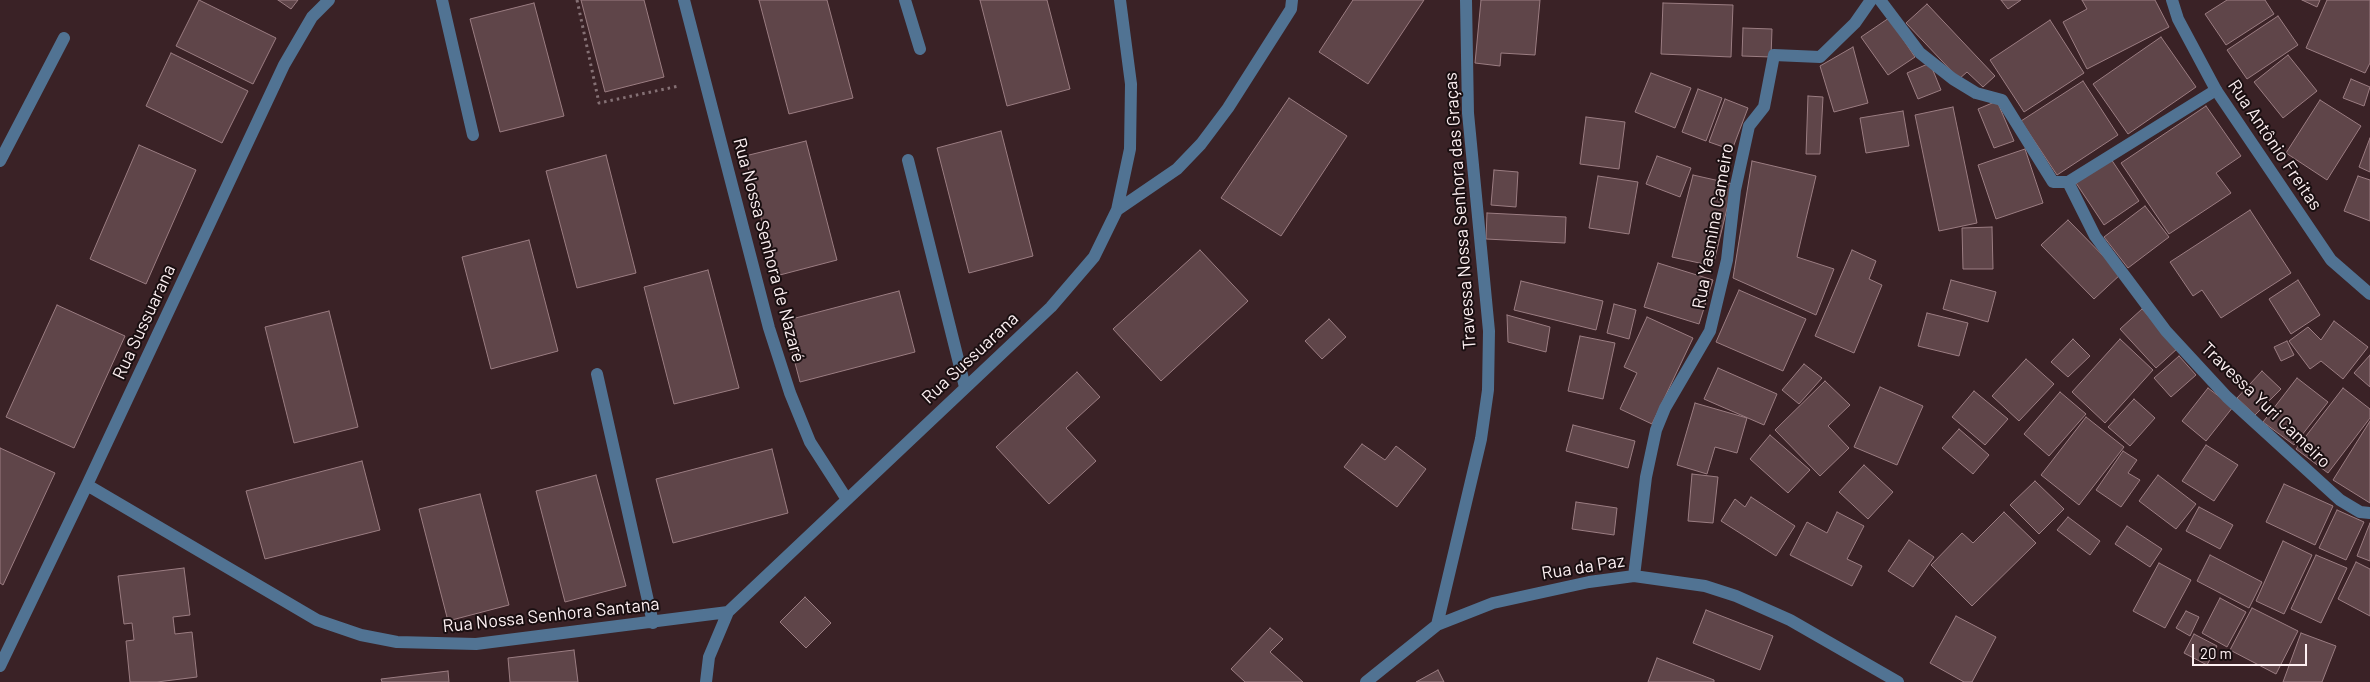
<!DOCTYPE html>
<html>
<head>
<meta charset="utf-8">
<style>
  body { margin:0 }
  #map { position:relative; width:2370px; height:682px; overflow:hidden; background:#3a2226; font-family:Barlow,sans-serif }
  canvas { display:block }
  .scale { position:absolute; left:2192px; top:644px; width:115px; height:22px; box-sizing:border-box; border:2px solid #fdf0f2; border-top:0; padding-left:6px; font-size:15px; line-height:18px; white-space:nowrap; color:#fdf0f2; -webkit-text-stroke:4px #1a0f11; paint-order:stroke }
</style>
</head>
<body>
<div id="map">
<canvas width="2370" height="682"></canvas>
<div class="scale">20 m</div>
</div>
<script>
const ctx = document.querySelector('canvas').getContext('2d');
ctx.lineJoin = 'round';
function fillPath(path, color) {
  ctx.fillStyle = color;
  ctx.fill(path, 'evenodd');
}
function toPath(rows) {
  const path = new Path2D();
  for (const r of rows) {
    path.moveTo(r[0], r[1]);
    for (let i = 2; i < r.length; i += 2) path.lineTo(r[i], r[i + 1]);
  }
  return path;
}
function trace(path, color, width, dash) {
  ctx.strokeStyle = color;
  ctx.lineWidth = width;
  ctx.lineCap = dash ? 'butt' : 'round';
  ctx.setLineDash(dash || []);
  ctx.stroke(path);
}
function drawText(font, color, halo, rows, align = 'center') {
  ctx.font = font + ' Barlow,sans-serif';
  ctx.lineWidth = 4;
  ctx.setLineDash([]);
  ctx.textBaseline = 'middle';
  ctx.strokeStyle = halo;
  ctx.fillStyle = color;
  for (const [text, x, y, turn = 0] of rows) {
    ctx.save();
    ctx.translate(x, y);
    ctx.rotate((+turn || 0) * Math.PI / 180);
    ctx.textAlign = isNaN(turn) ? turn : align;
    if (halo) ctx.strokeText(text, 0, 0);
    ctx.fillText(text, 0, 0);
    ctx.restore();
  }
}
const building = toPath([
  [199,0,276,38,253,84,176,46,199,0],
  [278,0,298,0,291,9,278,0],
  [581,0,644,0,664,77,605,92,581,0],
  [759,0,827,0,853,98,789,114,759,0],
  [980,0,1047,0,1070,89,1007,106,980,0],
  [1353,0,1424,0,1368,84,1319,52,1353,0],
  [1481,0,1540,0,1535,55,1501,53,1500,66,1475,63,1481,0],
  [2001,0,2021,0,2008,9,2001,0],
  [2082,0,2155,0,2169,27,2087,69,2063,22,2087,9,2082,0],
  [2227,0,2265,0,2274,14,2226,45,2205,14,2227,0],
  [2302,0,2320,0,2317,7,2302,0],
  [2327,0,2370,0,2370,63,2365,73,2306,48,2327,0],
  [534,3,564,116,500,132,470,19,534,3],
  [1663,3,1733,5,1731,57,1661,54,1663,3],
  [1927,4,1995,76,1983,87,1967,72,1959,79,1906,23,1927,4],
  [2278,16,2298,45,2247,79,2227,50,2278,16],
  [1889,18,1915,57,1888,75,1861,37,1889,18],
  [2050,20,2084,73,2024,112,1990,60,2050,20],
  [1743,28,1772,29,1771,57,1742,56,1743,28],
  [2161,37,2196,87,2128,134,2093,84,2161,37],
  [1853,47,1868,103,1834,112,1820,66,1853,47],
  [171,53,248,91,222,143,146,106,171,53],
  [2288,55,2317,91,2283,118,2254,82,2288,55],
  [1930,63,1941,90,1918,99,1907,73,1930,63],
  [1651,73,1691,88,1675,128,1635,112,1651,73],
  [2351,79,2370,87,2364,106,2343,98,2351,79],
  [2083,81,2118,135,2057,175,2021,121,2083,81],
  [1698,89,1722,98,1706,141,1682,132,1698,89],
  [1808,96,1823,97,1820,154,1806,154,1808,96],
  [1289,98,1347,136,1281,236,1221,198,1289,98],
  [1725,99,1748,108,1732,150,1709,142,1725,99],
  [2320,100,2361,126,2327,180,2286,153,2320,100],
  [1997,101,2014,141,1994,148,1978,109,1997,101],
  [2206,106,2241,156,2216,173,2231,193,2169,234,2121,163,2206,106],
  [1953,107,1977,223,1939,231,1915,115,1953,107],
  [1903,111,1909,146,1866,153,1860,118,1903,111],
  [1586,117,1625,122,1619,169,1580,164,1586,117],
  [1001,131,1033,256,969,273,937,148,1001,131],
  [2370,138,2370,172,2359,167,2370,138],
  [806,141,837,260,776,276,745,156,806,141],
  [139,145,196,170,146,284,90,259,139,145],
  [2025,149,2043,203,1996,219,1978,165,2025,149],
  [606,155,636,273,577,288,546,171,606,155],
  [1657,156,1691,168,1680,197,1646,184,1657,156],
  [2111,159,2139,201,2104,225,2076,183,2111,159],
  [1752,161,1816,176,1797,257,1834,269,1816,315,1733,278,1752,161],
  [1494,170,1518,172,1516,207,1491,205,1494,170],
  [1693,175,1733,184,1713,266,1672,257,1693,175],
  [1598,176,1638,182,1629,234,1589,228,1598,176],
  [2358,176,2370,180,2370,221,2344,211,2358,176],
  [2145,206,2169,237,2128,268,2104,237,2145,206],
  [2250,210,2291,273,2221,318,2202,290,2193,296,2170,262,2250,210],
  [1487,213,1566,217,1565,243,1486,239,1487,213],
  [2068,220,2121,274,2094,299,2041,245,2068,220],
  [1992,227,1993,269,1963,269,1962,228,1992,227],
  [529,240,558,351,491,369,462,257,529,240],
  [1200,250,1248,301,1161,381,1113,329,1200,250],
  [1852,250,1876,261,1869,279,1882,285,1854,353,1815,336,1852,250],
  [1658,263,1713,280,1699,324,1644,307,1658,263],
  [708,270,739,388,674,404,644,287,708,270],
  [1951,280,1996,292,1988,322,1943,309,1951,280],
  [2298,280,2320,315,2291,334,2269,299,2298,280],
  [1521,281,1603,301,1596,330,1514,310,1521,281],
  [1739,290,1806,319,1783,371,1716,342,1739,290],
  [899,291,915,352,800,382,784,321,899,291],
  [1614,304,1636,310,1629,339,1607,333,1614,304],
  [57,305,125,336,74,448,6,417,57,305],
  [2142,309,2178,348,2156,368,2120,329,2142,309],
  [329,311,358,427,294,443,265,327,329,311],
  [1927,313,1968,323,1959,356,1918,346,1927,313],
  [1507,315,1550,327,1546,352,1508,342,1507,315],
  [1647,317,1693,338,1652,424,1620,409,1637,373,1624,367,1647,317],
  [1329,319,1346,337,1322,359,1305,341,1329,319],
  [2334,321,2368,347,2343,379,2321,361,2310,369,2289,341,2308,327,2321,340,2334,321],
  [1580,336,1615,343,1603,399,1568,391,1580,336],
  [2073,339,2090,356,2068,377,2051,362,2073,339],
  [2120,339,2153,370,2105,423,2072,392,2120,339],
  [2287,341,2294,355,2281,361,2274,347,2287,341],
  [2370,355,2370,387,2354,373,2370,355],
  [2179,356,2196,375,2171,397,2154,378,2179,356],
  [2026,359,2054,384,2019,421,1992,396,2026,359],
  [1804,364,1822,378,1799,404,1782,390,1804,364],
  [1718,368,1777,394,1764,425,1704,399,1718,368],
  [2262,371,2281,389,2255,415,2237,398,2262,371],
  [1077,372,1100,397,1066,428,1096,461,1049,504,996,447,1077,372],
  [2297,378,2328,402,2294,445,2263,422,2297,378],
  [1825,381,1850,405,1828,426,1849,448,1820,476,1775,430,1825,381],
  [1880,387,1923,406,1897,465,1854,447,1880,387],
  [2208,388,2233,407,2206,441,2182,421,2208,388],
  [2343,388,2370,409,2370,418,2328,473,2296,449,2343,388],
  [1974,391,2008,419,1985,445,1952,417,1974,391],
  [2060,392,2086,414,2049,456,2024,434,2060,392],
  [2134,399,2155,418,2130,446,2108,427,2134,399],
  [1695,403,1747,418,1737,453,1715,447,1707,474,1677,465,1695,403],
  [2086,417,2124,447,2079,505,2041,475,2086,417],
  [2370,421,2370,503,2333,480,2370,421],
  [1573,425,1635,441,1628,468,1566,451,1573,425],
  [1959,429,1989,455,1973,474,1942,448,1959,429],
  [1770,435,1810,470,1788,493,1750,459,1770,435],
  [1362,444,1385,460,1396,446,1426,469,1397,507,1344,467,1362,444],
  [2206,445,2238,465,2214,501,2182,481,2206,445],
  [0,448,55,473,3,585,0,583,0,448],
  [772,449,788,513,673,543,656,479,772,449],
  [2123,451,2137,460,2128,473,2140,480,2121,507,2096,490,2123,451],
  [362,461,380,530,265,559,246,491,362,461],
  [1864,465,1893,492,1868,519,1839,492,1864,465],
  [1692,474,1718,477,1713,523,1688,521,1692,474],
  [596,475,626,586,565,602,536,491,596,475],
  [2158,475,2196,504,2176,529,2139,501,2158,475],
  [2035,481,2064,509,2039,534,2010,505,2035,481],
  [2284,484,2333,506,2315,545,2266,522,2284,484],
  [480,494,509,605,448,621,419,509,480,494],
  [1751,497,1795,526,1776,556,1721,521,1735,499,1745,507,1751,497],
  [1576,502,1617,508,1614,535,1572,529,1576,502],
  [2199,507,2233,525,2220,549,2186,531,2199,507],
  [2337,510,2364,522,2346,560,2319,548,2337,510],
  [1837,512,1864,526,1847,559,1862,566,1852,586,1790,555,1807,522,1827,533,1837,512],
  [2004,512,2036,543,1972,606,1931,565,1962,533,1973,543,2004,512],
  [2068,517,2100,541,2090,555,2057,530,2068,517],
  [2370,523,2370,561,2357,556,2370,523],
  [2127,526,2162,549,2150,567,2115,544,2127,526],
  [1909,540,1934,557,1913,587,1888,571,1909,540],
  [2283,541,2312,555,2284,614,2256,601,2283,541],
  [2210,555,2262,582,2249,608,2197,581,2210,555],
  [2316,555,2347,568,2321,623,2291,609,2316,555],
  [2356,562,2370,569,2370,616,2338,599,2356,562],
  [2159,563,2191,580,2165,628,2133,611,2159,563],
  [184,568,190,615,173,617,175,634,192,632,197,677,157,682,130,682,126,641,134,640,132,623,124,624,118,576,184,568],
  [805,597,831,623,806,648,780,622,805,597],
  [2220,598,2246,612,2227,647,2202,633,2220,598],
  [2252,608,2298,631,2276,674,2230,650,2252,608],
  [1706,610,1773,636,1760,670,1693,643,1706,610],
  [2186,611,2199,617,2190,636,2176,628,2186,611],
  [1956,616,1996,637,1972,682,1964,682,1930,663,1956,616],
  [1270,628,1283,639,1270,652,1303,682,1245,682,1231,669,1270,628],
  [2301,633,2336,646,2322,682,2283,682,2301,633],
  [2194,634,2217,646,2207,665,2184,653,2194,634],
  [574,650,578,682,510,682,508,658,574,650],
  [1657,658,1714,680,1714,682,1648,682,1657,658],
  [1438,670,1444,682,1416,682,1438,670],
  [448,671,449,682,382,682,381,679,448,671]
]);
fillPath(building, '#5f4549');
trace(building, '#9b7d82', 1);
trace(toPath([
  [577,0,599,103,679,86]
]), '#857175', 3, [2.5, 4]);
trace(toPath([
  [1880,0,1920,53,1953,79,1976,93,2002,100,2053,182,2068,182],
  [2068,182,2095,236,2166,331,2227,397,2340,500,2360,512,2370,513],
  [2068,182,2216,90]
]), '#517393', 12);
trace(toPath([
  [442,0,473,135],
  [684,0,769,328,790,393,810,442,846,498],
  [905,0,920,49],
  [2172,0,2178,19,2216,90,2331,260,2370,294],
  [908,160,965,387],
  [0,161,64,38],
  [1117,210,1177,169,1201,144,1228,108,1291,9,1292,0],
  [597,374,653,623],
  [87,485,317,620,361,635,397,642,476,644,728,612],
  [1634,576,1646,477,1656,430,1665,408,1710,331,1727,260,1735,190,1749,126,1764,107,1774,55,1820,57,1855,23,1871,0],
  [1437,625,1481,439,1488,390,1489,331,1468,113,1466,0],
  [0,666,87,485,284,65,312,17,329,0],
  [706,682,709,657,728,612,1051,307,1094,257,1117,210,1130,149,1131,84,1120,0],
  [1366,682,1437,625,1493,603,1589,582,1634,576,1705,586,1736,596,1790,620,1898,682]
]), '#517393', 12);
drawText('18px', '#fdf0f2', '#1a0f11', [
  ["Rua Antônio Freitas",2275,145,56],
  ["Travessa Nossa Senhora das Graças",1460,211,-94],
  ["Rua Yasmina Cameiro",1713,226,-80],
  ["Rua Nossa Senhora de Nazaré",769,250,75],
  ["Rua Sussuarana",144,322,-65],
  ["Rua Sussuarana",970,358,-43],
  ["Travessa Yuri Cameiro",2266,405,44],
  ["Rua da Paz",1583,567,-9],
  ["Rua Nossa Senhora Santana",551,615,-6]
]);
</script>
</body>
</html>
